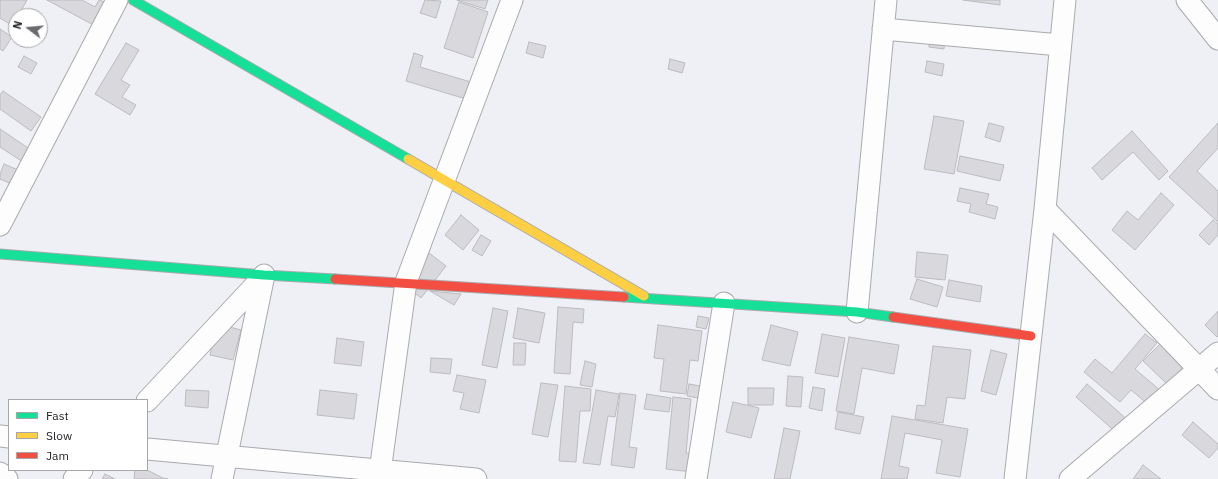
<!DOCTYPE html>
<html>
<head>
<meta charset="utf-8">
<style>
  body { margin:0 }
  #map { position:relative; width:1218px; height:479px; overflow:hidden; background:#eff0f5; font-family:"IBM Plex Sans",sans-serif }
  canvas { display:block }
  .legend { position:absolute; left:8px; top:399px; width:140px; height:72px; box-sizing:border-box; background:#fff; border:1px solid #a7a7a9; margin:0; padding:5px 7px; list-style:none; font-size:12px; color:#222327 }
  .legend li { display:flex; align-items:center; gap:8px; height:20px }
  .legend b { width:20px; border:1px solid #a7a7a9 }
  .north { position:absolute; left:8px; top:8px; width:40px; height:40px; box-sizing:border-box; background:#fff; border:1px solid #a7a7a9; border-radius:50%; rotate:286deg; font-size:11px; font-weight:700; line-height:16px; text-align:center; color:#222327 }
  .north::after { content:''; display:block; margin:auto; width:14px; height:18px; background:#6a6b6f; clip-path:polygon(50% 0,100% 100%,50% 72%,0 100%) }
</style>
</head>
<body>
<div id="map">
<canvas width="1218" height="479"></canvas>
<ul class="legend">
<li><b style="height:5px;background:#16e098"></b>Fast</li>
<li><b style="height:5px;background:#ffcf43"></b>Slow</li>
<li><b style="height:5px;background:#f24e42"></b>Jam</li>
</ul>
<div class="north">N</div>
</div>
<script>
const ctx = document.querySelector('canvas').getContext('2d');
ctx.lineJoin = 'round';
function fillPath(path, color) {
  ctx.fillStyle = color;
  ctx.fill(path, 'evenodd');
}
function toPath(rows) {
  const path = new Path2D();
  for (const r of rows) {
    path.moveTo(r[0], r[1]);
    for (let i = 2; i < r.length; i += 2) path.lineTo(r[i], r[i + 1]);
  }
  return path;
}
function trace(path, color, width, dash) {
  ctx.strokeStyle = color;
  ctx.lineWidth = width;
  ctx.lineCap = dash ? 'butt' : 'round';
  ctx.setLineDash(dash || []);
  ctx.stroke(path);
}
const building = toPath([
  [0,0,27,0,18,16,16,16,16,20,13,26,0,18,0,0],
  [47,0,82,0,95,7,99,0,100,0,113,7,101,29,47,0],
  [425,0,441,1,436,18,420,13,425,0],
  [457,0,488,0,485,9,457,0],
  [963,0,1000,0,1000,5,963,0],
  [459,2,488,12,473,58,444,48,459,2],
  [0,29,12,37,3,51,0,49,0,29],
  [930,35,945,36,944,49,929,47,930,35],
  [529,42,546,46,543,58,526,53,529,42],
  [126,43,139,50,121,80,130,85,122,97,136,105,130,115,95,94,126,43],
  [414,53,423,56,420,67,471,82,466,99,406,81,414,53],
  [24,56,37,63,31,74,18,67,24,56],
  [670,59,685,63,682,73,668,69,670,59],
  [927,61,944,64,942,76,925,72,927,61],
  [3,91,41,117,31,131,0,109,0,95,3,91],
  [934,116,964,121,954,174,924,169,934,116],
  [989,123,1004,127,1000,142,985,137,989,123],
  [1218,123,1218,148,1197,171,1218,191,1218,222,1169,177,1218,123],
  [0,129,31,150,23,162,0,147,0,129],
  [1132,131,1168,171,1159,180,1133,152,1102,180,1092,168,1132,131],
  [960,156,1004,165,1000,181,957,171,960,156],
  [4,164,18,170,12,184,0,179,0,174,4,164],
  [960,188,989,194,986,204,998,207,995,219,969,212,971,204,957,201,960,188],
  [1161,193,1174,205,1135,250,1112,230,1127,211,1138,220,1161,193],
  [461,215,479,230,463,250,445,235,461,215],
  [1213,220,1218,224,1218,235,1209,245,1199,235,1213,220],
  [481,235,491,241,482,256,472,250,481,235],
  [917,252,948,255,945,280,915,277,917,252],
  [429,253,446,266,421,298,404,285,429,253],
  [917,279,943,287,937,307,910,299,917,279],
  [949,280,982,286,980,302,946,296,949,280],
  [430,291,461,294,454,305,430,291],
  [558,307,584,309,583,323,573,322,570,374,554,373,558,307],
  [493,308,508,311,497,368,482,365,493,308],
  [518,308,545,313,539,343,513,338,518,308],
  [1218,311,1218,336,1217,337,1205,325,1218,311],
  [698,316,709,318,706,329,696,327,698,316],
  [218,324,241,330,233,360,210,355,218,324],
  [658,325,702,331,698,361,690,360,686,394,660,391,664,359,654,358,658,325],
  [771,325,798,332,790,366,762,360,771,325],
  [822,334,845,338,838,377,815,373,822,334],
  [1145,334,1157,343,1135,369,1161,391,1149,405,1131,390,1120,402,1084,372,1095,359,1112,373,1145,334],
  [849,337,899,345,894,374,862,368,854,414,836,411,849,337],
  [337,338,364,342,361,366,334,363,337,338],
  [514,343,526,343,525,365,513,365,514,343],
  [1160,344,1184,366,1167,384,1143,361,1160,344],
  [933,346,971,350,965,399,947,397,943,423,915,419,917,405,925,406,933,346],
  [991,350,1007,354,996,395,981,391,991,350],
  [431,358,452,359,450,374,430,372,431,358],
  [585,361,596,364,592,387,580,385,585,361],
  [457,375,486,380,479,413,460,409,464,393,453,391,457,375],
  [788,376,803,377,801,407,786,406,788,376],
  [541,383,558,385,548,437,532,434,541,383],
  [689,384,700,386,698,398,687,396,689,384],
  [1087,384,1130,422,1119,435,1076,397,1087,384],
  [565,386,591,389,590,411,580,411,576,462,559,461,565,386],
  [813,387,825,389,822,411,809,408,813,387],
  [748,388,774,388,773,405,748,405,748,388],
  [186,390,209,391,208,408,185,406,186,390],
  [320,390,357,394,354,419,317,415,320,390],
  [596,390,619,394,615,417,608,416,600,465,583,463,596,390],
  [620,393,636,395,629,447,637,448,634,468,611,465,620,393],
  [647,394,671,398,669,412,644,409,647,394],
  [673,397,691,399,686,453,694,454,692,472,666,469,673,397],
  [733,402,759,408,751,438,726,432,733,402],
  [838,412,864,417,860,434,835,429,838,412],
  [892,416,968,429,960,477,936,473,942,440,905,433,899,466,909,468,907,479,881,479,892,416],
  [1193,422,1218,444,1218,448,1209,458,1182,435,1193,422],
  [784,428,800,431,790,479,774,479,784,428],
  [1143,465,1161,479,1133,479,1143,465],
  [135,470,147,470,163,478,168,479,134,479,135,470],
  [105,474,115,479,102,479,105,474]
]);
fillPath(building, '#d9d8dc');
trace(building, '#bcbbbf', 1);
const street = toPath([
  [1187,0,1218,39],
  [883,29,1060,45],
  [1045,209,1218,389],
  [0,225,117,0],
  [857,312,886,0],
  [147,401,264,276],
  [0,436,9,437],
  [147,449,476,479],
  [0,473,7,479],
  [74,479,82,470],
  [222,479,264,275],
  [379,479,406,282,512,0],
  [696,479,724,303],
  [1015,479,1045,209,1065,0],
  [1070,479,1218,353]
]);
const fast = toPath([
  [133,0,408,159],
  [0,254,264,275,335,279],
  [624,297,857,312,893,317]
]);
const slow = toPath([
  [408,159,644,296]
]);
const jam = toPath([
  [335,279,624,297],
  [893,317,1031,336]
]);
trace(street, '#a9aaae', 23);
trace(fast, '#a9aaae', 11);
trace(slow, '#a9aaae', 11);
trace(jam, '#a9aaae', 11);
trace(street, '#fdfdfe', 21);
trace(fast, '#16e098', 9);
trace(slow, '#ffcf43', 9);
trace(jam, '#f24e42', 9);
</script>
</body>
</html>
